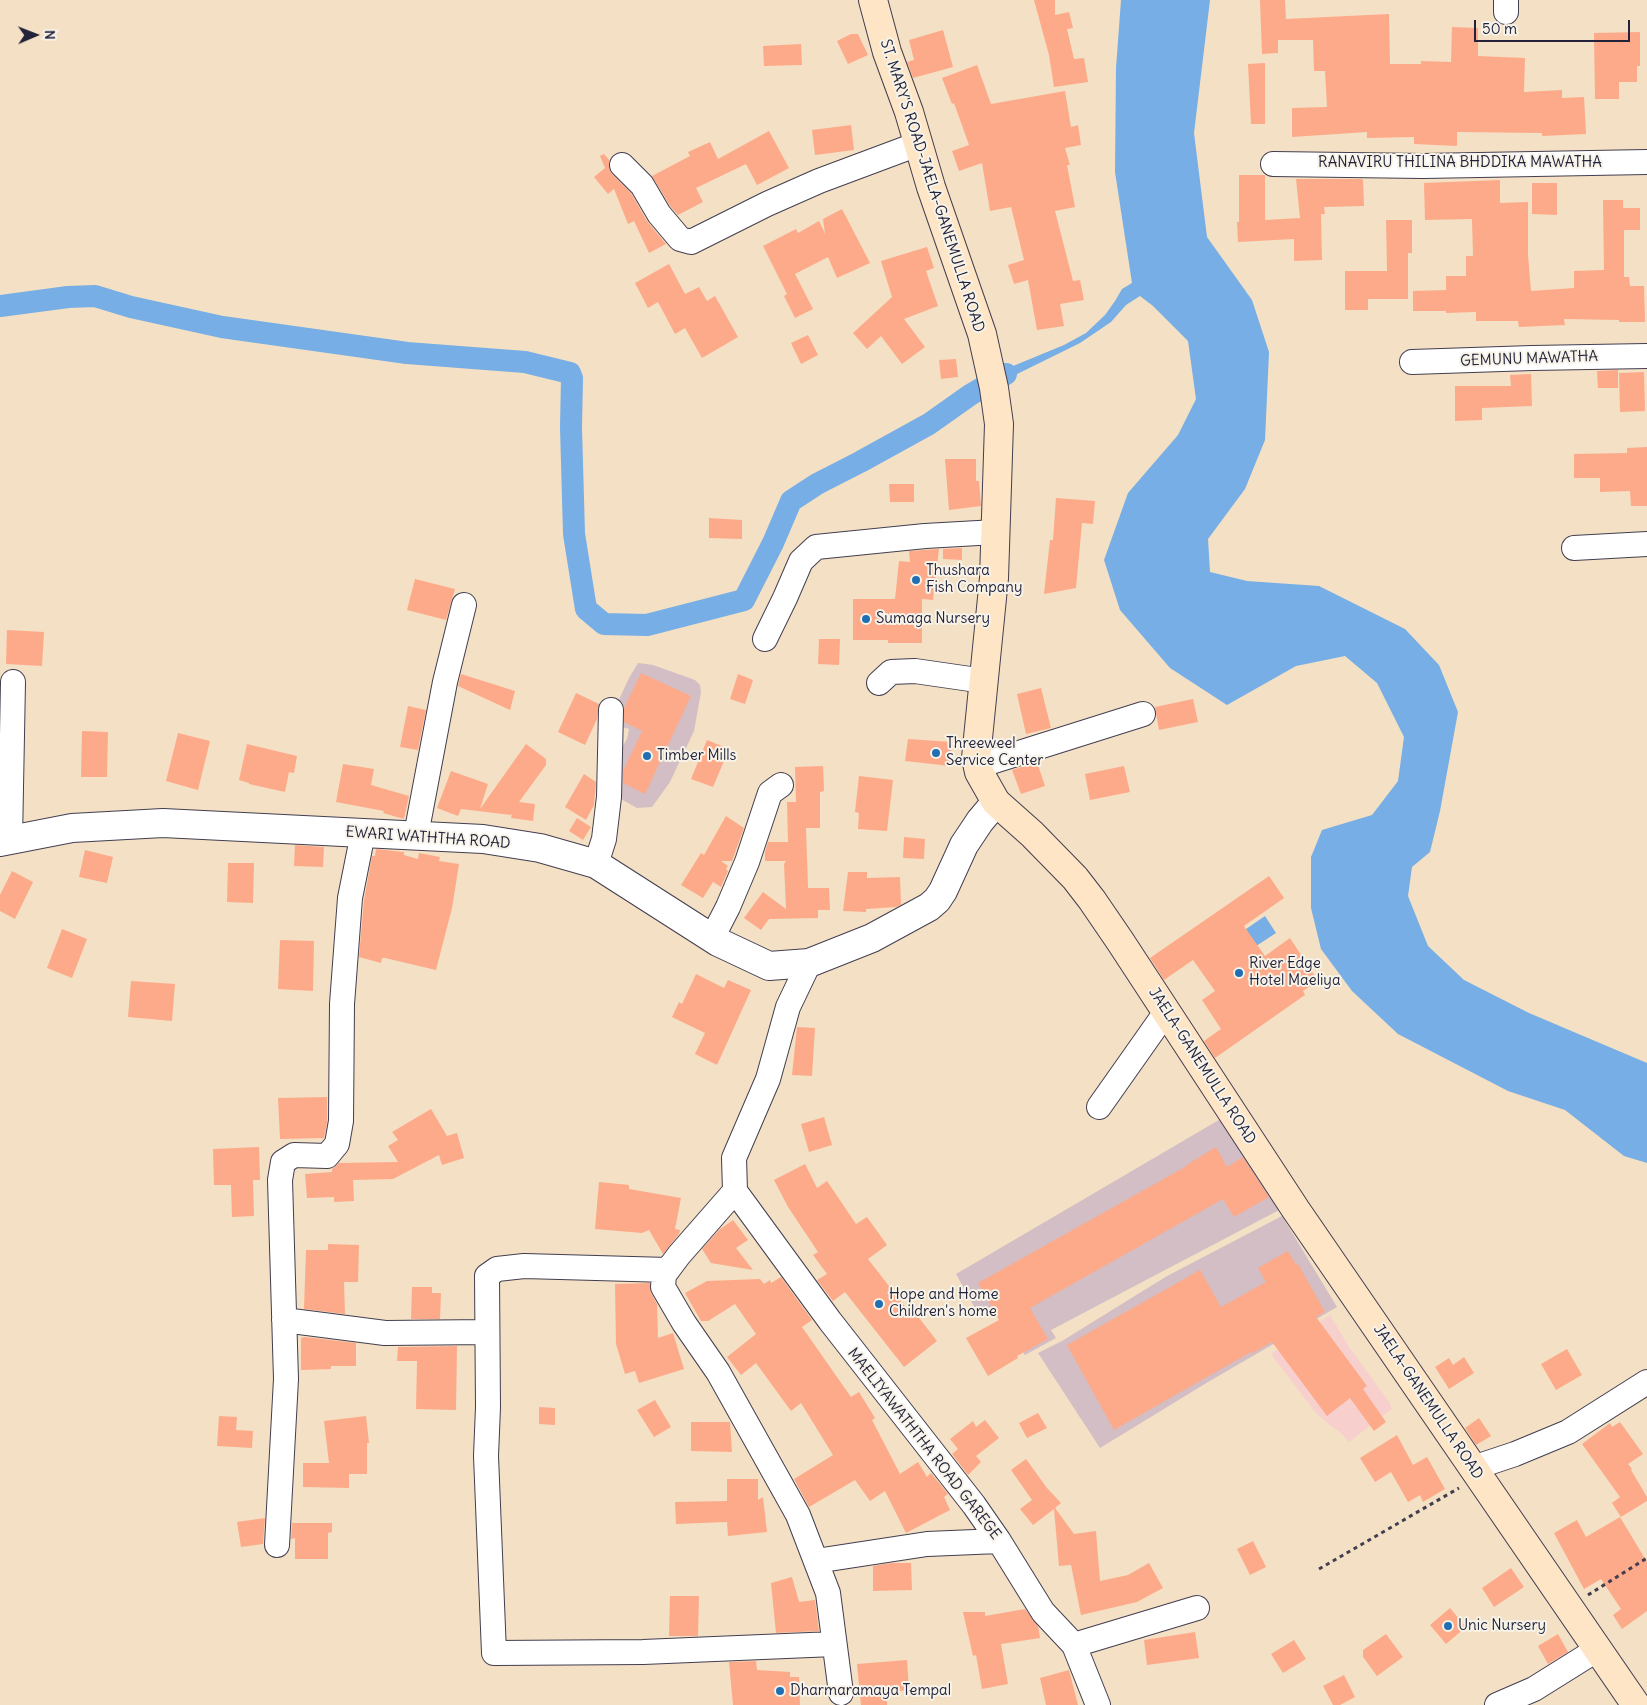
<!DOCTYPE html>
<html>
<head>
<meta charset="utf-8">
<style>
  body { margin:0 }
  #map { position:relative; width:1647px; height:1705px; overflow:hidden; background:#f4e0c4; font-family:Delius,sans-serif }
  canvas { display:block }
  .north { position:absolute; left:10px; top:10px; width:50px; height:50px; -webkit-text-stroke:4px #f7f3e8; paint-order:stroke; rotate:89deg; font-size:14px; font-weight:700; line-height:20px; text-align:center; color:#22223b }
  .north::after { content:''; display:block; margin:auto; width:18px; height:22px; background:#22223b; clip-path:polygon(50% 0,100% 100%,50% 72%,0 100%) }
  .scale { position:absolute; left:1474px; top:20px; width:156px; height:22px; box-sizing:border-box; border:2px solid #22223b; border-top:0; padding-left:6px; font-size:15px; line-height:18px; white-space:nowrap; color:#22223b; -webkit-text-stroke:4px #f7f3e8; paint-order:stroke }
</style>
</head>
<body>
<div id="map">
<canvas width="1647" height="1705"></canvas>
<div class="north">N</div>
<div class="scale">50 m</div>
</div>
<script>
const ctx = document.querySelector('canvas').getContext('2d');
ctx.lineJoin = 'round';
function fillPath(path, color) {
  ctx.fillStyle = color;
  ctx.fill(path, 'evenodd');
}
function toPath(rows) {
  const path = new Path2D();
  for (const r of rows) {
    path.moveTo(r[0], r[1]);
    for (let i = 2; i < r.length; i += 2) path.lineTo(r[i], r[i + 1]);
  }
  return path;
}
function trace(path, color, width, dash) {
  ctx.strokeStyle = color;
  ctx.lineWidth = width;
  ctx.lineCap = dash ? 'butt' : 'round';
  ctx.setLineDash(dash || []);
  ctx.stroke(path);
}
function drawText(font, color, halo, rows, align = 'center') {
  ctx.font = font + ' Delius,sans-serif';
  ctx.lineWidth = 4;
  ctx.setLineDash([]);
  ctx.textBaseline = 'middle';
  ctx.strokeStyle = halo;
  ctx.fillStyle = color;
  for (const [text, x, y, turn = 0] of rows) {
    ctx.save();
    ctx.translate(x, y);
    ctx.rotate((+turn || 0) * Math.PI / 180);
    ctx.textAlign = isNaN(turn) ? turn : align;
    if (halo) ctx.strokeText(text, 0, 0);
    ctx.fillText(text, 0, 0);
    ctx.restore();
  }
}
fillPath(toPath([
  [1330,1315,1349,1347,1390,1403,1392,1409,1349,1442,1340,1432,1332,1427,1315,1412,1271,1354]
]), '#f7d0ce');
fillPath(toPath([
  [638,663,653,665,695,680,700,685,701,692,694,731,670,782,652,807,637,808,612,794,617,756,627,739,629,729,613,724,616,706,629,678],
  [1224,1117,1283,1208,1051,1330,1056,1338,1025,1355,996,1310,981,1319,956,1274],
  [1282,1216,1337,1307,1208,1382,1100,1448,1038,1353,1062,1341,1167,1276]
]), '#d2bec4');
fillPath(toPath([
  [1121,0,1210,0,1194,133,1207,237,1252,300,1269,352,1265,440,1245,489,1208,539,1210,572,1247,581,1319,586,1405,629,1439,665,1458,712,1440,811,1430,852,1412,867,1408,896,1428,946,1464,980,1529,1013,1647,1063,1647,1163,1624,1156,1565,1110,1508,1091,1398,1034,1352,991,1321,949,1311,908,1311,857,1322,830,1372,815,1398,781,1404,737,1377,683,1345,656,1296,666,1227,705,1170,668,1120,610,1104,560,1128,493,1178,435,1196,399,1188,341,1153,306,1140,296,1126,305,1111,322,1080,343,1005,380,1001,371,1064,345,1086,333,1105,315,1115,301,1122,289,1132,283,1115,172,1116,68],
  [1265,916,1276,933,1244,954,1233,938]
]), '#76aee5');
trace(toPath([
  [0,306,68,297,95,296,131,307,222,327,407,353,525,362,570,373,572,378,571,427,574,534,586,609,604,624,647,625,744,600,773,543,791,501,817,484,860,462,929,424,970,395,1006,374]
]), '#76aee5', 22);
fillPath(toPath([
  [1034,0,1055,0,1055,15,1069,12,1073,28,1067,29,1074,59,1084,58,1088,82,1054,87,1049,55],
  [1260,0,1285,0,1286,19,1389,14,1390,64,1421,64,1421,61,1451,62,1452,27,1478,28,1478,56,1525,58,1524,92,1562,90,1562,98,1584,97,1586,134,1542,136,1542,133,1457,132,1457,146,1414,144,1414,137,1367,138,1367,132,1292,137,1292,108,1327,107,1325,71,1314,71,1313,40,1278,40,1278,53,1262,54],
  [943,30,953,67,913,78,907,62,914,60,909,40],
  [1640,32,1640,66,1637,66,1637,82,1619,82,1619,99,1595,99,1594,33],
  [851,34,858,34,868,55,848,64,837,41],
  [801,44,802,65,764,66,763,46],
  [1265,63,1265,124,1251,124,1248,64],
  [977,65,991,104,1065,91,1071,127,1078,125,1081,145,1065,148,1070,165,1067,165,1075,207,1055,211,1073,281,1080,280,1084,300,1060,304,1064,326,1037,330,1028,280,1014,284,1008,265,1024,260,1011,207,990,211,982,163,959,171,952,151,969,145,954,103,952,104,942,78],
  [851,125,854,150,815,155,812,130],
  [769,131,789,168,757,185,746,164,696,188,703,202,678,215,670,206,652,176,690,156,688,152,710,142,718,159],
  [604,154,609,160,609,168,612,174,631,193,647,221,666,244,649,253,634,221,628,224,614,189,608,194,594,177,605,168,600,156],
  [1239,175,1265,175,1265,220,1300,218,1296,179,1361,179,1363,180,1364,206,1324,207,1325,214,1321,214,1322,260,1294,261,1294,239,1238,242,1237,222,1239,222],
  [1500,180,1500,203,1528,202,1528,255,1531,291,1574,288,1574,271,1604,270,1603,200,1623,200,1623,208,1640,208,1640,230,1624,230,1624,277,1629,277,1630,286,1644,286,1645,322,1619,322,1619,320,1564,319,1565,325,1519,327,1518,321,1476,321,1476,312,1446,313,1446,311,1413,311,1413,291,1446,290,1446,276,1466,276,1466,256,1473,256,1472,219,1425,220,1424,183],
  [1532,183,1557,183,1557,215,1532,214],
  [842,209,870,263,837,278,828,257,795,274,813,309,795,318,784,296,787,294,763,246,796,229,798,233,819,221,825,234,823,219],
  [1386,220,1412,220,1412,253,1408,253,1408,299,1368,299,1368,310,1345,310,1345,271,1387,271],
  [927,247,934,268,926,271,938,306,904,319,925,347,902,364,881,336,867,349,853,333,892,297,881,261],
  [669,264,685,294,699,287,707,301,715,296,738,337,702,358,685,328,675,334,658,302,648,308,635,283],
  [808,335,818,355,801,364,791,343],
  [956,359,958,377,941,379,939,360],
  [1618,370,1618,388,1598,388,1597,371],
  [1644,372,1645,411,1620,412,1619,373],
  [1531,374,1532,406,1482,408,1482,420,1455,421,1455,386,1511,386,1510,375],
  [1647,447,1647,506,1631,506,1630,491,1600,492,1600,478,1574,478,1574,454,1627,453,1627,448],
  [945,459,976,459,976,481,979,481,981,506,949,510],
  [889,484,914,484,914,502,890,502],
  [1056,498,1095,501,1093,524,1082,523,1076,588,1044,594,1050,540,1053,540],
  [709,518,742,520,742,539,709,538],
  [962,548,962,560,943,559,943,549],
  [939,549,933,600,922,599,922,643,888,643,888,640,853,640,853,599,895,599,899,561,910,562,909,551],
  [415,579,455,589,446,620,407,610],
  [7,630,44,632,42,666,6,664],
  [819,639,840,639,839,665,818,664],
  [641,673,691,696,645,794,623,783,623,771,642,731,624,722,624,708],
  [461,674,515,691,510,710,458,686],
  [738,674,753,680,745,704,730,699],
  [1041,688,1051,728,1026,734,1017,694],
  [576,693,599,704,597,719,585,745,558,732],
  [1193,699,1198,722,1159,730,1155,707],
  [408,706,426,710,418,750,400,747],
  [82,731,108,732,107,777,81,777],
  [178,733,210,741,198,790,166,781],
  [908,739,952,742,950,766,905,761],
  [707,740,729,749,713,787,691,779],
  [247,744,297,756,294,773,289,772,285,792,249,784,249,783,239,780],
  [526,744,546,759,546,765,519,802,535,804,533,821,511,818,512,813,511,815,461,809,458,816,437,808,451,771,488,784,480,809],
  [1037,762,1045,786,1021,794,1012,770],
  [343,764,374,769,371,785,409,796,404,819,383,813,384,811,336,802],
  [823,766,824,791,820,792,820,828,806,828,808,888,829,888,830,910,818,910,818,918,769,919,761,930,744,918,763,892,786,909,784,864,786,861,765,861,765,852,768,842,788,842,787,802,796,802,795,767],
  [1124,766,1130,792,1090,800,1085,774],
  [584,774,596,782,594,805,586,820,565,807],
  [859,776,893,780,887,831,858,829,859,813,855,812],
  [726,816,744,828,732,861,721,861,728,866,726,869,728,871,721,887,713,882,703,898,681,885,701,853,704,855],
  [577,818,591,827,583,840,569,831],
  [904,837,925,839,924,859,903,858],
  [295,845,324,847,323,867,294,866],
  [376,849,404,852,404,855,418,859,419,853,440,857,439,861,459,864,452,908,436,970,385,958,382,958,381,963,359,957,364,900,372,856,375,856],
  [85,850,113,857,107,883,79,877],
  [228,863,254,863,253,903,227,902],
  [12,871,33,882,15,919,0,911,0,895],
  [848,872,867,872,867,878,900,877,901,905,896,907,866,909,866,912,843,911],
  [1269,876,1284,898,1244,926,1265,956,1290,938,1318,981,1303,991,1305,995,1215,1058,1204,1041,1221,1029,1202,1000,1215,991,1193,960,1164,980,1150,958],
  [62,929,87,939,72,978,47,968],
  [280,940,314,941,313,991,278,989],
  [696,974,724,988,728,980,751,990,717,1065,695,1054,705,1033,672,1017,679,1002,682,1004],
  [131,981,175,984,172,1021,128,1017],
  [797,1027,815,1028,812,1076,792,1075],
  [327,1097,327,1123,324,1138,280,1139,278,1098],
  [431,1109,447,1136,457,1133,464,1158,442,1165,439,1155,393,1179,353,1180,354,1201,334,1202,334,1197,307,1198,305,1174,332,1172,332,1169,339,1163,398,1162,388,1146,398,1140,392,1132],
  [824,1117,832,1145,809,1152,801,1124],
  [259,1147,260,1180,253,1180,254,1216,232,1217,231,1185,214,1185,213,1149],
  [1216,1147,1227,1167,1243,1157,1269,1197,1234,1217,1223,1199,1030,1308,1048,1339,1017,1356,1018,1358,988,1376,966,1338,999,1320,978,1283,1185,1167,1185,1166],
  [805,1164,817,1188,827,1181,856,1224,867,1217,887,1245,868,1259,913,1317,916,1314,937,1341,904,1367,845,1292,833,1301,817,1280,827,1274,813,1255,818,1252,788,1207,774,1180],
  [599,1182,629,1185,629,1189,681,1198,675,1229,680,1230,679,1234,663,1254,649,1230,642,1233,595,1229],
  [733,1220,748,1240,736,1248,753,1270,711,1263,702,1249,719,1230],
  [328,1244,359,1245,358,1282,344,1282,345,1314,304,1309,306,1250,328,1250],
  [1288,1251,1296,1265,1298,1264,1325,1312,1316,1317,1367,1386,1363,1389,1386,1422,1374,1431,1350,1398,1327,1416,1272,1342,1251,1354,1251,1352,1114,1430,1067,1345,1200,1270,1221,1307,1266,1282,1258,1268],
  [781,1277,812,1320,802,1327,851,1397,859,1392,875,1418,872,1420,900,1474,918,1462,927,1477,931,1473,948,1494,944,1497,950,1510,906,1533,885,1491,870,1501,855,1480,809,1507,794,1479,833,1455,801,1403,791,1411,756,1363,741,1375,727,1357,756,1334,735,1304,708,1321,701,1321,685,1293,707,1281,760,1279,764,1284,770,1280,771,1283],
  [650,1283,651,1293,657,1304,658,1338,673,1333,684,1369,639,1383,635,1371,625,1374,616,1344,615,1284],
  [412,1287,432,1287,432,1293,441,1293,440,1319,411,1319],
  [305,1337,356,1343,356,1366,331,1366,331,1369,301,1370,301,1338],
  [457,1346,456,1410,416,1409,417,1361,397,1361,398,1347],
  [1567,1349,1582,1375,1556,1390,1541,1364],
  [1464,1357,1474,1373,1449,1389,1435,1367,1449,1358,1453,1365],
  [655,1400,671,1427,654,1437,637,1410],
  [539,1407,555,1408,555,1425,539,1424],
  [1038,1413,1047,1428,1027,1438,1019,1423],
  [219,1416,237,1417,236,1430,253,1431,252,1448,217,1446],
  [366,1416,369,1443,367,1443,367,1474,349,1474,349,1488,303,1487,303,1463,329,1463,324,1421],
  [1479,1418,1491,1436,1476,1445,1465,1428],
  [985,1420,999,1438,976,1456,981,1462,968,1475,952,1454,958,1449,950,1439,973,1421,976,1427],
  [691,1422,730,1422,732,1452,691,1451],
  [1620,1422,1643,1454,1628,1464,1632,1469,1631,1470,1647,1497,1647,1501,1621,1517,1612,1503,1620,1497,1582,1444,1610,1423,1612,1427],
  [1397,1435,1413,1465,1427,1457,1445,1489,1423,1502,1420,1495,1408,1502,1391,1472,1375,1482,1360,1458],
  [1026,1459,1047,1488,1061,1503,1055,1508,1074,1534,1096,1531,1100,1581,1128,1575,1149,1563,1163,1588,1137,1602,1081,1615,1071,1565,1059,1566,1054,1509,1033,1525,1020,1509,1032,1500,1011,1470],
  [727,1479,758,1479,758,1500,763,1497,767,1532,728,1536,727,1522,676,1524,675,1502,727,1501],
  [1620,1517,1647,1562,1647,1611,1622,1629,1613,1615,1621,1609,1601,1579,1584,1589,1554,1533,1577,1520,1586,1537],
  [265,1518,263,1544,241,1547,237,1522],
  [292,1523,332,1523,332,1532,328,1533,328,1559,295,1559,295,1538,291,1539],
  [1253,1541,1266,1567,1250,1575,1237,1549],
  [891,1563,911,1563,912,1590,873,1591,873,1566],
  [1511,1568,1524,1587,1494,1607,1482,1588],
  [792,1577,799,1602,815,1600,819,1631,776,1633,771,1583],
  [670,1596,699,1596,698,1636,669,1636],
  [1450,1608,1466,1627,1446,1644,1430,1625],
  [1025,1609,1038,1626,1040,1638,1001,1644,1008,1684,982,1689,976,1655,973,1656,963,1612,985,1612,985,1616],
  [1195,1632,1199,1658,1147,1665,1144,1640],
  [1386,1634,1403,1657,1377,1676,1363,1657,1363,1650],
  [1558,1634,1568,1652,1548,1664,1538,1646],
  [1294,1640,1306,1659,1283,1673,1271,1654],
  [907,1660,909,1690,887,1692,887,1705,861,1705,857,1664],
  [756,1661,757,1670,790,1672,790,1677,799,1677,800,1705,733,1705,729,1662],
  [1069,1670,1078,1705,1046,1705,1040,1678],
  [1344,1675,1355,1697,1340,1705,1333,1705,1323,1686]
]), '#fdaa8a');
const minor = toPath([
  [1506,12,1506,0],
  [1273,164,1423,166,1647,162],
  [622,165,642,185,659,214,680,239,691,242,767,204,819,181,918,144],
  [1412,362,1532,358,1647,356],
  [1574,548,1647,544],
  [765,639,785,598,801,561,816,547,925,536,996,532],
  [879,683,891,672,915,671,984,681],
  [978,766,1143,714],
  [416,835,445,682,464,605],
  [10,840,13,682],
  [596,864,604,839,609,797,611,710],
  [712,938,728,907,747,862,770,793,781,785],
  [809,963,788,1007,768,1079,734,1158,735,1191,679,1255,664,1275,663,1287,684,1323,718,1372,798,1515,828,1593,841,1693],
  [1099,1107,1166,1012],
  [735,1191,830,1321,974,1505,999,1541,1043,1612,1074,1645,1098,1705],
  [668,1270,524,1266,497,1269,487,1276,488,1407,486,1456,494,1653,643,1652,834,1644],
  [284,1320,385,1333,487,1332],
  [1473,1468,1515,1454,1568,1432,1647,1382],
  [277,1545,286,1379,280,1180,283,1162,294,1155,327,1156,337,1144,341,1121,342,1004,350,898,363,833],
  [816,1561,927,1544,999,1541],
  [1074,1645,1197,1608],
  [1497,1705,1534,1689,1598,1649]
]);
const tertiary = toPath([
  [0,842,72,828,163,823,483,839,540,848,596,864,718,942,769,966,809,963,872,938,929,907,937,900,943,891,964,845,980,821,996,802]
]);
const secondary = toPath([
  [873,0,887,52,909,112,931,187,982,334,994,388,999,424,994,578,976,758,979,772,996,802,1032,834,1075,878,1092,900,1120,941,1296,1210,1636,1705]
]);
trace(minor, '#423e50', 26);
trace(tertiary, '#423e50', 30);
trace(secondary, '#423e50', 30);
trace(toPath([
  [1319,1569,1459,1488],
  [1588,1595,1647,1558]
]), '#423e50', 3, [4, 4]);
trace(minor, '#fff', 24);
trace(tertiary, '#fff', 28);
trace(secondary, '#fde5c5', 28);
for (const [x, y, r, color] of [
  [916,580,5,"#1f6fb2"],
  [866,619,5,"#1f6fb2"],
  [936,753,5,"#1f6fb2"],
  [647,756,5,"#1f6fb2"],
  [1239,973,5,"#1f6fb2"],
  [879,1304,5,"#1f6fb2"],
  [1448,1626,5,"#1f6fb2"],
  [780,1691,5,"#1f6fb2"]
]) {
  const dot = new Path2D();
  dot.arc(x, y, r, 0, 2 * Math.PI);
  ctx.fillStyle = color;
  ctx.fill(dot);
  trace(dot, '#f7f3e8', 2);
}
drawText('15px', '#22223b', '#f7f3e8', [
  ["RANAVIRU THILINA BHDDIKA MAWATHA",1460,163],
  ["ST. MARY'S ROAD-JAELA-GANEMULLA ROAD",932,186,72],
  ["GEMUNU MAWATHA",1529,359,-2],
  ["EWARI WATHTHA ROAD",428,838,4],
  ["JAELA-GANEMULLA ROAD",1202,1066,57],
  ["JAELA-GANEMULLA ROAD",1428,1402,56],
  ["MAELIYAWATHTHA ROAD GAREGE",924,1444,52]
]);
drawText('15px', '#22223b', '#f7f3e8', [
  ["Thushara",926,571],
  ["Fish Company",926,588],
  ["Sumaga Nursery",876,619],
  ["Threeweel",946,744],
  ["Service Center",946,761],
  ["Timber Mills",657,756],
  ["River Edge",1249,964],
  ["Hotel Maeliya",1249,981],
  ["Hope and Home",889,1295],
  ["Children's home",889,1312],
  ["Unic Nursery",1458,1626],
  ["Dharmaramaya Tempal",790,1691]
], 'left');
</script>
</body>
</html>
